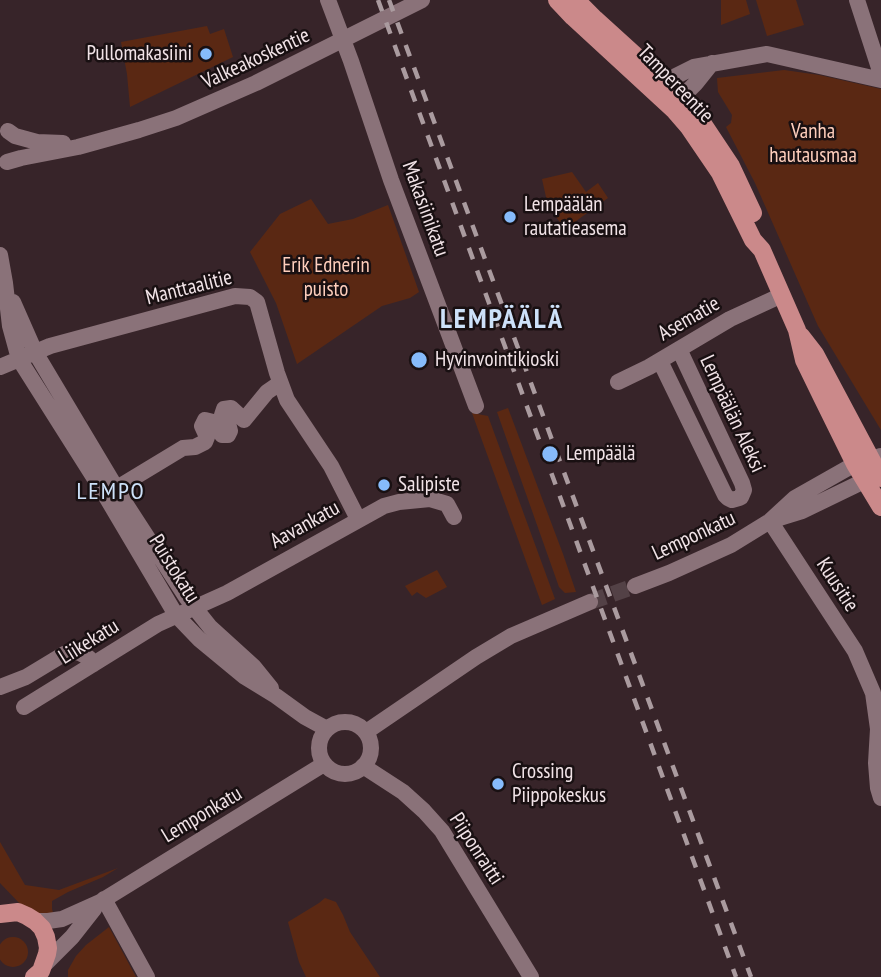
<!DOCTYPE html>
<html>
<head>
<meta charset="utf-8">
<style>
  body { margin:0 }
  canvas { display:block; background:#372429 }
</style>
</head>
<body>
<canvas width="881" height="977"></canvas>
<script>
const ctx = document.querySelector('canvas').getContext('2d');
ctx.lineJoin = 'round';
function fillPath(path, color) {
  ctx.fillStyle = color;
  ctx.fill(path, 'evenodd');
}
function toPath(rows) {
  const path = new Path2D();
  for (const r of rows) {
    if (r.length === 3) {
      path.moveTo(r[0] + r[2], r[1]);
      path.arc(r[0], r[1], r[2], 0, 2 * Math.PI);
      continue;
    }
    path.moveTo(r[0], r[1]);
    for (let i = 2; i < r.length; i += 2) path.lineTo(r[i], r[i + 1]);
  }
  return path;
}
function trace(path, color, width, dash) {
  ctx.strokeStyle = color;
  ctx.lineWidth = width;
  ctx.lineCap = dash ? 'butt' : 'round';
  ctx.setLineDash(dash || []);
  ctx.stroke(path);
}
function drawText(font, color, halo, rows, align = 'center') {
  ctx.font = font + ' "PT Sans Narrow",sans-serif';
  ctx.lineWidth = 5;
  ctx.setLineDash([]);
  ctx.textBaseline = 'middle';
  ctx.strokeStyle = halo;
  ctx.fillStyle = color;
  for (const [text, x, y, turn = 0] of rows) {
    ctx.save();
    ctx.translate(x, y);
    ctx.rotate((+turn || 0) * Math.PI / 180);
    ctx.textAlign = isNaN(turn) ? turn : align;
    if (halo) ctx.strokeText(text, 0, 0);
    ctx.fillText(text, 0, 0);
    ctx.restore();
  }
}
fillPath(toPath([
  [721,0,746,0,750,14,721,25],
  [756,0,796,0,804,25,767,36],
  [207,26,210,34,224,29,233,57,130,107,127,74,121,42],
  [784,70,819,75,881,89,881,430,818,326,755,183,726,127,731,123,732,115,718,92,717,78],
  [572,172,586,192,598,183,608,198,565,229,548,206,542,179],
  [311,199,328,224,353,219,388,205,419,292,410,298,382,306,297,364,276,303,250,252,280,214],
  [508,408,563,554,576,592,565,593,559,587,497,412],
  [472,413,488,416,555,599,542,605],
  [437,570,447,587,426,598,417,592,412,596,405,586],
  [0,842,25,885,59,890,118,868,103,877,68,892,52,901,52,909,54,916,42,916,22,906,0,883],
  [325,898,336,902,343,915,350,932,380,977,306,977,299,962,288,922,319,903],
  [109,927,136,977,68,977,68,970,76,956,86,945],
  [13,952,15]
]), '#5a2813');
trace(toPath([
  [590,602,635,586]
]), '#534146', 16, [16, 8]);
trace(toPath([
  [328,0,351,61,391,180,476,406],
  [857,0,881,74],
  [656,90,676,76,694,67,767,54,881,80],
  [673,106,696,83,712,63],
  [8,131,15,136,37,142,63,143],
  [7,162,21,158,78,147,139,130,176,118,256,83,422,0],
  [0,255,5,283,10,326,19,359,105,495,176,615,199,639,245,677,276,696,305,717,327,729],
  [13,302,35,352,127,506,186,597,210,627,254,667,271,688],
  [660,361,725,495,728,498,732,500,739,498,741,497,744,490,742,483,679,349],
  [0,367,50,346,235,296,250,297,257,302,277,373,287,400,331,466,358,519],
  [618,382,649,367,730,319,782,295],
  [107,494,183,448,195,447,205,442,207,437,202,426,205,420,213,422,222,435,228,435,230,431,229,427,222,415,224,409,231,408,244,420,267,392,280,383],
  [776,519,802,511,864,481,878,477],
  [770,521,855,651,873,693,878,729,876,763,878,788,881,798],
  [635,586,669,573,731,545,770,521,795,498,855,464,881,456],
  [0,687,26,677,64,654,78,652,89,658,92,665],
  [24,707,158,624,227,593,384,506,399,502,430,499,447,504,454,517],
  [345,748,26],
  [366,732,476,657,511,636,590,602],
  [363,766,403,792,424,811,442,831,531,977],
  [104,899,147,977],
  [35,921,48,921,62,919,100,902,324,764],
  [45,964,72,937,94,909]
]), '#8a7279', 16);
trace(toPath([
  [557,0,573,17,675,111,688,126,720,173,753,240,762,250,797,330,804,360,822,397,855,464,881,507],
  [576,0,595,19,682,98,699,118,731,166,753,213],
  [801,336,815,354,881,478],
  [0,914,18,912,27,916,35,921,42,928,46,937,48,948,47,954,41,971,34,977]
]), '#cb898a', 18);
trace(toPath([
  [378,0,736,977],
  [389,0,751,977]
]), '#aa9b9f', 4.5, [12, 12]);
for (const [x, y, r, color] of [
  [206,54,7,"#86bbfb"],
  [510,217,7,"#86bbfb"],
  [419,360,9,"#86bbfb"],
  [550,454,9,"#86bbfb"],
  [384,485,7,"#86bbfb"],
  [498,784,7,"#86bbfb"]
]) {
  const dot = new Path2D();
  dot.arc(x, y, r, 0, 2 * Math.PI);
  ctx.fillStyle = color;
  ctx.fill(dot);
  trace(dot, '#191012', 2.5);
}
drawText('21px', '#f1e3e7', '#191012', [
  ["Pullomakasiini",192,54,"right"],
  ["Lempäälän",524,205],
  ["rautatieasema",524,229],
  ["Hyvinvointikioski",435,360],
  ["Lempäälä",566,454],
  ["Salipiste",398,485],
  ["Crossing",512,772],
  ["Piippokeskus",512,796]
], 'left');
drawText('21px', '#f1e3e7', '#191012', [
  ["Valkeakoskentie",256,59,-25],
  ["Tampereentie",675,84,46],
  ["Makasiinikatu",425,209,70],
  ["Manttaalitie",189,288,-14],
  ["Asematie",689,319,-30],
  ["Lempäälän Aleksi",732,414,65],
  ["Aavankatu",305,525,-29],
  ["Lemponkatu",694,536,-25],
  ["Puistokatu",174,569,58],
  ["Kuusitie",837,585,57],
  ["Liikekatu",89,642,-32],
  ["Lemponkatu",202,815,-31],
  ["Piiponraitti",476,849,57]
]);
drawText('21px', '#fecebc', '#191012', [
  ["Vanha",813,132],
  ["hautausmaa",813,156],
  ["Erik Ednerin",326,266],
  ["puisto",326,290]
]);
ctx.letterSpacing = '2px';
drawText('24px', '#cde1f9', '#191012', [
  ["LEMPO",111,492]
]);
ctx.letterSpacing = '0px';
ctx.letterSpacing = '2px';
drawText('bold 28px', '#cde1f9', '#191012', [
  ["LEMPÄÄLÄ",502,320]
]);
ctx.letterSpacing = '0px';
</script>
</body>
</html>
